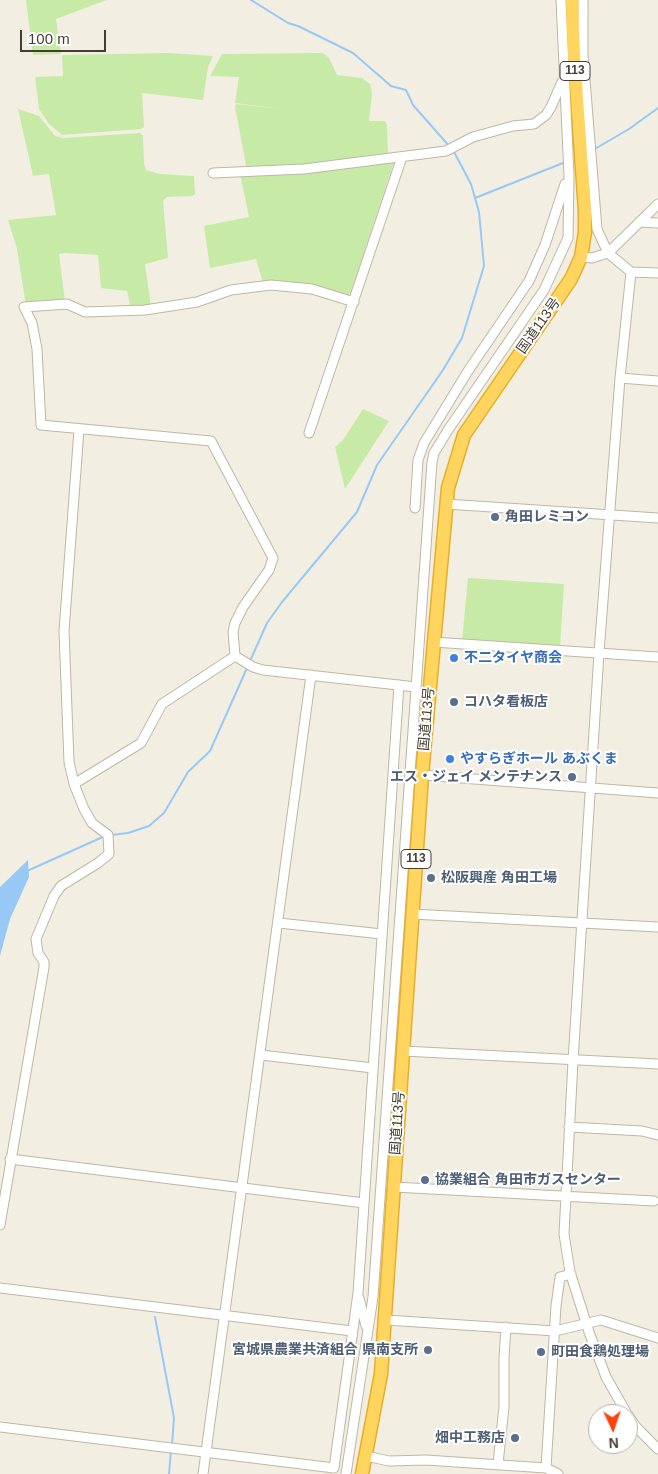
<!DOCTYPE html>
<html>
<head>
<meta charset="utf-8">
<style>
  body { margin:0 }
  #map { position:relative; width:658px; height:1474px; overflow:hidden; background:#f2efe2; font-family:Arial,sans-serif }
  canvas { display:block }
  .north { position:absolute; left:588px; top:1404px; width:50px; height:50px; box-sizing:border-box; background:#fff; border:1px solid #b4b2ad; border-radius:50%; rotate:177deg; font-size:14px; font-weight:700; line-height:20px; text-align:center; color:#443e32 }
  .north::after { content:''; display:block; margin:auto; width:18px; height:22px; background:#ff420c; clip-path:polygon(50% 0,100% 100%,50% 72%,0 100%) }
  .scale { position:absolute; left:20px; top:30px; width:86px; height:22px; box-sizing:border-box; border:2px solid #443e32; border-top:0; padding-left:6px; font-size:15px; line-height:18px; white-space:nowrap; color:#443e32; -webkit-text-stroke:4px #fff; paint-order:stroke }
</style>
</head>
<body>
<div id="map">
<canvas width="658" height="1474"></canvas>
<div class="north">N</div>
<div class="scale">100 m</div>
</div>
<script>
const ctx = document.querySelector('canvas').getContext('2d');
ctx.lineJoin = 'round';
function fillPath(path, color) {
  ctx.fillStyle = color;
  ctx.fill(path, 'evenodd');
}
function toPath(rows) {
  const path = new Path2D();
  for (const r of rows) {
    path.moveTo(r[0], r[1]);
    for (let i = 2; i < r.length; i += 2) path.lineTo(r[i], r[i + 1]);
  }
  return path;
}
function trace(path, color, width, dash) {
  ctx.strokeStyle = color;
  ctx.lineWidth = width;
  ctx.lineCap = dash ? 'butt' : 'round';
  ctx.setLineDash(dash || []);
  ctx.stroke(path);
}
function drawText(font, color, halo, rows, align = 'center') {
  ctx.font = font + ' Arial,"Noto Sans JP",sans-serif';
  ctx.lineWidth = 4;
  ctx.setLineDash([]);
  ctx.textBaseline = 'middle';
  ctx.strokeStyle = halo;
  ctx.fillStyle = color;
  for (const [text, x, y, turn = 0] of rows) {
    ctx.save();
    ctx.translate(x, y);
    ctx.rotate((+turn || 0) * Math.PI / 180);
    ctx.textAlign = isNaN(turn) ? turn : align;
    if (halo) ctx.strokeText(text, 0, 0);
    ctx.fillText(text, 0, 0);
    ctx.restore();
  }
}
fillPath(toPath([
  [26,0,107,0,56,19,61,54,33,55],
  [170,53,213,56,208,67,203,100,142,93,144,127,141,129,62,135,49,124,39,109,35,77,63,76,62,55],
  [323,53,329,58,337,75,362,78,370,84,372,93,369,121,333,116,369,121,385,121,387,125,388,155,385,158,247,170,235,107,236,104,282,109,235,103,239,77,210,76,222,54],
  [18,109,39,116,55,136,63,138,140,133,143,136,144,163,146,170,159,174,194,176,195,194,192,196,167,197,163,201,168,258,145,264,151,307,131,310,127,291,101,288,98,255,64,253,59,254,65,301,26,306,17,249,8,220,56,215,49,174,33,176],
  [394,162,351,292,346,298,263,283,256,259,210,268,204,226,249,217,240,174,343,168],
  [363,409,389,421,345,489,335,447,343,440],
  [468,578,564,584,560,647,462,641]
]), '#c7eaa7');
fillPath(toPath([
  [28,860,29,877,10,919,0,956,0,887]
]), '#98c8f5');
trace(toPath([
  [251,0,288,23,298,26,353,53,391,86,406,90,413,105,450,147],
  [593,150,629,129,658,108],
  [475,198,563,163],
  [250,661,267,623,282,602,357,512,377,465,443,370,462,338,484,266,479,212,471,184,453,150],
  [112,835,128,833,149,826,164,813,188,772,210,751,247,668],
  [27,871,105,836],
  [155,1317,174,1418,172,1445],
  [169,1474,171,1450]
]), '#98c8f5', 2);
const minor = toPath([
  [583,0,583,55,597,229,608,253,631,272,658,273],
  [213,173,304,169,446,151,473,137,513,126,534,124,546,115,551,107,562,82],
  [639,222,658,223],
  [581,257,592,258,608,253,658,204],
  [354,302,312,289,271,285,231,290,197,302,145,310,85,312,67,304,24,307,32,323,37,349,41,425,211,441,273,558,269,570,243,607,235,623,233,632,235,656,253,667,263,670,416,687],
  [620,378,658,381],
  [309,433,402,157],
  [446,504,658,518],
  [415,508,418,460,424,443,468,371,529,281,545,245,565,184],
  [433,642,658,657],
  [422,775,658,793],
  [74,784,141,743,162,704,235,656],
  [412,914,658,927],
  [279,923,382,934],
  [403,1051,658,1064],
  [261,1055,373,1068],
  [569,1127,642,1131,658,1135],
  [10,1159,364,1203],
  [394,1187,654,1201],
  [0,1225,44,967,44,962,38,953,36,939,54,896,61,886,98,863,109,854,108,835,92,823,84,809,74,784,69,762,64,631,79,430],
  [0,1288,352,1331],
  [359,1298,366,1326],
  [386,1320,555,1331,601,1320,658,1338],
  [627,1414,606,1377,589,1332,570,1272,564,1234,573,1061,599,653,620,378,631,272],
  [628,1415,636,1427,658,1449],
  [0,1427,334,1468,358,1293,399,685],
  [366,1456,389,1461,426,1460,546,1468,558,1474],
  [498,1464,504,1407,504,1357,506,1327],
  [546,1468,556,1306,560,1277,571,1274],
  [203,1474,311,675],
  [346,1474,373,1297,432,462,434,453,448,430,544,290,568,238,569,175,561,0]
]);
const highway = toPath([
  [362,1474,381,1374,422,775,448,488,464,435,571,279,581,257,585,232,585,211,574,55,572,0]
]);
trace(minor, '#beb7a4', 11);
trace(highway, '#e8af26', 15);
trace(minor, '#fff', 9);
trace(highway, '#ffd560', 12);
for (const [x, y, r, color] of [
  [495,517,5,"#5c6f8a"],
  [454,658,5,"#3f7fe0"],
  [454,702,5,"#5c6f8a"],
  [450,759,5,"#3f7fe0"],
  [572,777,5,"#5c6f8a"],
  [431,878,5,"#5c6f8a"],
  [425,1180,5,"#5c6f8a"],
  [428,1350,5,"#5c6f8a"],
  [541,1352,5,"#5c6f8a"],
  [515,1438,5,"#5c6f8a"]
]) {
  const dot = new Path2D();
  dot.arc(x, y, r, 0, 2 * Math.PI);
  ctx.fillStyle = color;
  ctx.fill(dot);
  trace(dot, '#fff', 2);
}
for (const [x, y, w] of [
  [575,71,30],
  [416,859,30]
]) {
  const box = new Path2D();
  box.roundRect(x - w / 2, y - 9.5, w, 19, 4);
  ctx.fillStyle = '#fff';
  ctx.fill(box);
  trace(box, '#443e32', 1);
}
drawText('bold 12px', '#443e32', null, [
  ["113",575,71],
  ["113",416,859]
]);
drawText('14px', '#443e32', '#fff', [
  ["国道113号",539,326,-55],
  ["国道113号",427,719,-85],
  ["国道113号",398,1123,-86]
]);
drawText('bold 14px', '#4e5e75', '#fff', [
  ["角田レミコン",505,517],
  ["コハタ看板店",464,702],
  ["エス・ジェイ メンテナンス",562,777,"right"],
  ["松阪興産 角田工場",441,878],
  ["協業組合 角田市ガスセンター",435,1180],
  ["宮城県農業共済組合 県南支所",418,1350,"right"],
  ["町田食鶏処理場",551,1352],
  ["畑中工務店",505,1438,"right"]
], 'left');
drawText('bold 14px', '#366cbe', '#fff', [
  ["不二タイヤ商会",464,658],
  ["やすらぎホール あぶくま",460,759]
], 'left');
</script>
</body>
</html>
